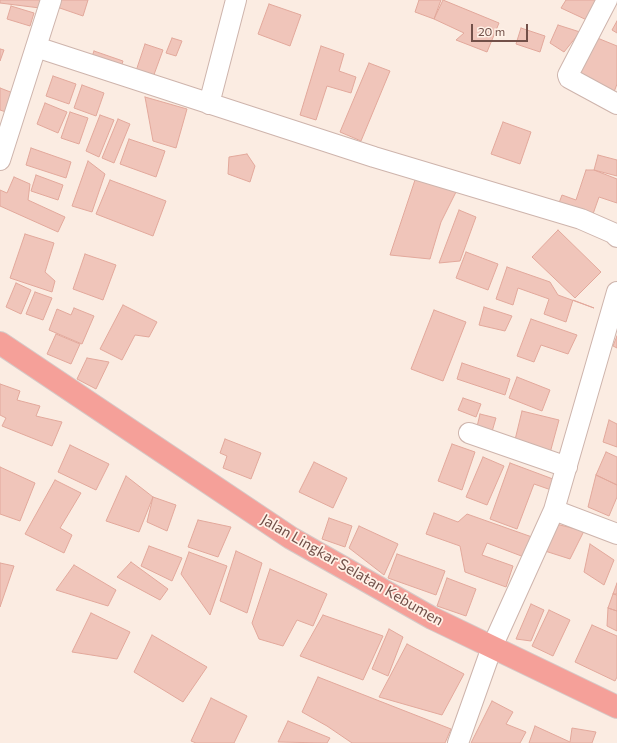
<!DOCTYPE html>
<html>
<head>
<meta charset="utf-8">
<style>
  body { margin:0 }
  #map { position:relative; width:617px; height:743px; overflow:hidden; background:#fbece2; font-family:Commissioner,sans-serif }
  canvas { display:block }
  .scale { position:absolute; left:471px; top:24px; width:57px; height:18px; box-sizing:border-box; border:2px solid #725049; border-top:0; padding-left:5px; font-size:12px; line-height:14px; white-space:nowrap; color:#725049; -webkit-text-stroke:3px #fff1e7; paint-order:stroke }
</style>
</head>
<body>
<div id="map">
<canvas width="617" height="743"></canvas>
<div class="scale">20 m</div>
</div>
<script>
const ctx = document.querySelector('canvas').getContext('2d');
ctx.lineJoin = 'round';
function fillPath(path, color) {
  ctx.fillStyle = color;
  ctx.fill(path, 'evenodd');
}
function toPath(rows) {
  const path = new Path2D();
  for (const r of rows) {
    path.moveTo(r[0], r[1]);
    for (let i = 2; i < r.length; i += 2) path.lineTo(r[i], r[i + 1]);
  }
  return path;
}
function trace(path, color, width, dash) {
  ctx.strokeStyle = color;
  ctx.lineWidth = width;
  ctx.lineCap = dash ? 'butt' : 'round';
  ctx.setLineDash(dash || []);
  ctx.stroke(path);
}
function drawText(font, color, halo, rows, align = 'center') {
  ctx.font = font + ' Commissioner,sans-serif';
  ctx.lineWidth = 3.5;
  ctx.setLineDash([]);
  ctx.textBaseline = 'middle';
  ctx.strokeStyle = halo;
  ctx.fillStyle = color;
  for (const [text, x, y, turn = 0] of rows) {
    ctx.save();
    ctx.translate(x, y);
    ctx.rotate((+turn || 0) * Math.PI / 180);
    ctx.textAlign = isNaN(turn) ? turn : align;
    if (halo) ctx.strokeText(text, 0, 0);
    ctx.fillText(text, 0, 0);
    ctx.restore();
  }
}
const building = toPath([
  [0,0,41,0,40,8,0,3,0,0],
  [53,0,88,0,83,16,51,5,53,0],
  [419,0,441,0,434,19,415,12,419,0],
  [443,0,499,23,487,52,456,40,464,33,434,19,443,0],
  [566,0,601,0,589,21,561,8,566,0],
  [269,4,301,15,290,46,258,34,269,4],
  [11,6,34,13,30,26,7,19,11,6],
  [617,21,617,33,612,30,617,21],
  [558,25,580,32,564,52,550,43,558,25],
  [521,28,545,36,540,52,516,44,521,28],
  [590,35,617,46,617,84,614,92,573,74,590,35],
  [172,38,182,41,176,56,166,53,172,38],
  [145,44,163,50,152,80,135,74,145,44],
  [321,46,344,54,339,71,356,77,351,93,327,86,316,120,300,115,321,46],
  [0,49,4,50,0,61,0,49],
  [94,51,123,61,120,70,91,59,94,51],
  [369,63,390,71,361,141,340,132,369,63],
  [53,76,76,84,69,104,46,96,53,76],
  [82,85,104,93,96,116,74,108,82,85],
  [0,88,13,93,6,112,0,110,0,88],
  [145,97,187,109,176,148,153,141,145,97],
  [45,103,67,112,58,133,37,124,45,103],
  [70,112,88,118,79,144,61,138,70,112],
  [100,115,114,120,99,157,86,151,100,115],
  [118,119,130,124,114,163,102,158,118,119],
  [503,122,531,132,520,164,491,154,503,122],
  [129,139,165,151,156,177,120,164,129,139],
  [31,148,71,162,66,178,26,165,31,148],
  [247,154,255,166,250,182,228,174,229,157,247,154],
  [598,155,617,160,617,176,594,170,598,155],
  [88,161,105,174,92,212,72,206,88,161],
  [586,170,594,170,617,179,617,203,599,197,593,214,559,203,562,195,576,200,586,170],
  [36,175,63,185,58,200,31,191,36,175],
  [14,177,30,184,28,200,65,217,58,232,0,206,0,190,7,193,14,177],
  [416,177,456,192,441,222,430,259,390,255,416,177],
  [110,180,166,201,153,236,96,214,110,180],
  [459,210,476,217,460,261,439,263,459,210],
  [558,230,601,272,575,298,532,257,558,230],
  [25,234,54,243,45,272,55,281,52,292,10,278,25,234],
  [466,252,498,264,488,290,456,278,466,252],
  [85,254,116,265,103,300,73,289,85,254],
  [507,267,550,282,558,295,594,308,573,300,566,322,544,314,549,299,518,288,513,305,496,299,507,267],
  [16,283,31,290,21,314,6,307,16,283],
  [35,292,52,298,43,320,26,314,35,292],
  [123,305,157,322,149,337,135,335,122,360,100,349,123,305],
  [484,307,512,316,505,331,479,325,484,307],
  [74,308,94,316,82,344,49,330,57,309,71,315,74,308],
  [434,310,466,322,443,381,411,369,434,310],
  [531,319,577,335,568,354,541,345,534,362,517,356,531,319],
  [56,334,80,344,71,364,47,354,56,334],
  [617,336,617,348,613,346,617,336],
  [87,358,109,362,96,389,77,379,87,358],
  [462,363,510,379,505,395,457,379,462,363],
  [517,377,550,390,542,411,509,398,517,377],
  [0,384,20,391,17,400,40,406,36,416,62,422,52,446,2,426,6,418,0,415,0,384],
  [463,398,481,404,476,417,458,410,463,398],
  [522,411,559,420,550,453,514,444,522,411],
  [480,414,496,418,491,435,476,431,480,414],
  [609,420,617,424,617,447,603,442,609,420],
  [225,439,261,453,251,479,223,468,227,456,220,453,225,439],
  [452,444,475,452,462,490,438,481,452,444],
  [70,445,109,464,96,490,58,472,70,445],
  [606,452,617,457,617,485,596,475,606,452],
  [483,457,504,466,487,505,466,497,483,457],
  [314,462,347,478,333,508,299,492,314,462],
  [510,463,561,482,557,492,534,484,517,529,490,519,510,463],
  [0,467,35,483,20,521,0,514,0,467],
  [596,475,617,485,617,497,609,516,588,507,596,475],
  [126,476,153,497,139,532,106,521,126,476],
  [55,480,81,493,60,528,72,535,64,553,25,534,55,480],
  [153,497,176,505,167,531,147,522,153,497],
  [434,513,458,522,467,514,532,537,524,557,487,543,482,555,513,566,506,587,465,572,460,546,426,534,434,513],
  [329,518,352,526,345,547,322,539,329,518],
  [198,520,231,527,218,557,188,547,198,520],
  [556,524,584,531,570,559,545,551,556,524],
  [359,526,398,544,384,575,349,548,359,526],
  [590,544,614,560,604,585,584,572,590,544],
  [149,546,182,558,172,581,141,566,149,546],
  [236,551,262,563,247,613,220,601,236,551],
  [189,552,227,566,210,615,181,574,189,552],
  [397,554,445,571,436,595,388,578,397,554],
  [131,562,168,589,160,600,117,577,131,562],
  [0,563,14,566,0,607,0,563],
  [74,565,116,590,108,606,56,590,74,565],
  [270,569,327,594,313,626,297,620,283,646,259,639,252,623,270,569],
  [447,578,476,589,466,616,437,606,447,578],
  [617,583,617,594,613,594,617,583],
  [613,594,617,595,617,611,608,608,613,594],
  [531,604,544,610,531,641,516,639,531,604],
  [608,608,617,611,617,631,607,626,608,608],
  [549,610,570,620,553,656,532,646,549,610],
  [91,613,130,632,117,659,72,652,91,613],
  [323,615,383,636,363,680,300,656,323,615],
  [592,625,617,636,617,677,615,681,575,662,592,625],
  [389,629,403,637,388,676,372,669,389,629],
  [152,635,207,667,183,702,134,672,152,635],
  [407,644,464,674,442,715,379,697,407,644],
  [318,677,451,729,445,743,352,743,327,726,302,712,318,677],
  [211,698,247,716,234,743,196,743,191,741,211,698],
  [492,701,513,712,506,724,526,732,520,743,471,743,492,701],
  [288,721,330,738,327,743,278,742,288,721],
  [535,726,570,742,572,728,596,732,592,743,529,743,535,726]
]);
fillPath(building, '#f0c5ba');
trace(building, '#e2a89b', 1);
const street = toPath([
  [51,0,36,47,374,157,581,219,613,233,617,237],
  [607,0,568,75,569,78,617,104],
  [209,104,236,0],
  [0,160,36,47],
  [469,433,567,467],
  [554,510,617,534],
  [458,743,492,647,554,510,617,292]
]);
const highway = toPath([
  [0,343,291,538,432,618,617,707]
]);
trace(street, '#ceb4ac', 22);
trace(highway, '#d5cac8', 24);
trace(street, '#fff', 20);
trace(highway, '#f5a099', 22);
drawText('15px', '#725049', '#fff1e7', [
  ["Jalan Lingkar Selatan Kebumen",352,570,30]
]);
</script>
</body>
</html>
